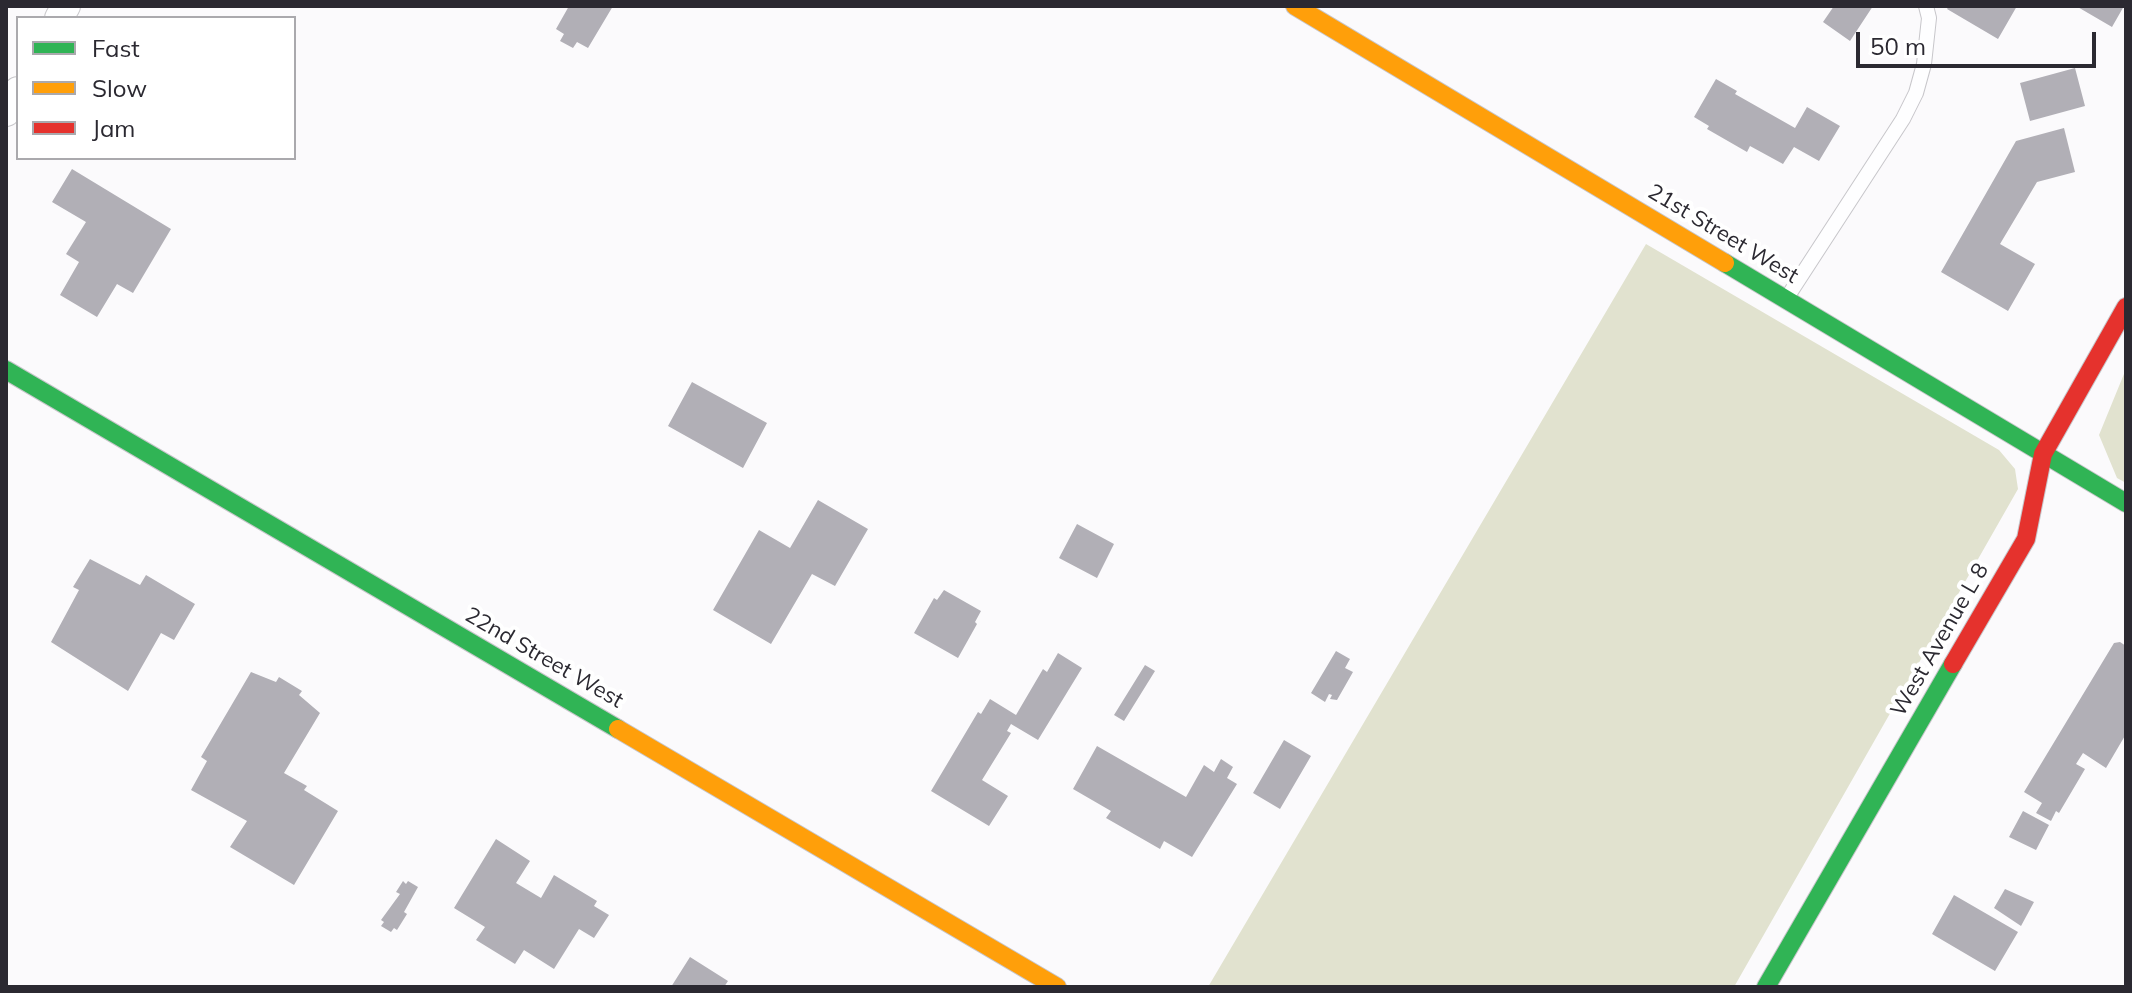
<!DOCTYPE html>
<html>
<head>
<meta charset="utf-8">
<style>
  body { margin:0 }
  #map { position:relative; width:2132px; height:993px; overflow:hidden; background:#fbfafc; font-family:Mulish,sans-serif }
  canvas { display:block }
  .frame { position:absolute; inset:0; border:8px solid #2b2931; pointer-events:none }
  .legend { position:absolute; left:16px; top:16px; width:280px; height:144px; box-sizing:border-box; background:#fff; border:2px solid #aaa9ad; margin:0; padding:10px 14px; list-style:none; font-size:24px; color:#2b2931 }
  .legend li { display:flex; align-items:center; gap:16px; height:40px }
  .legend b { width:40px; border:2px solid #aaa9ad }
  .scale { position:absolute; left:1856px; top:32px; width:240px; height:36px; box-sizing:border-box; border:4px solid #2b2931; border-top:0; padding-left:10px; font-size:24px; line-height:28px; white-space:nowrap; color:#2b2931; -webkit-text-stroke:6px #fff; paint-order:stroke }
</style>
</head>
<body>
<div id="map">
<canvas width="2132" height="993"></canvas>
<div class="frame"></div>
<ul class="legend">
<li><b style="height:10px;background:#30b455"></b>Fast</li>
<li><b style="height:10px;background:#ff9f0a"></b>Slow</li>
<li><b style="height:10px;background:#e5322d"></b>Jam</li>
</ul>
<div class="scale">50 m</div>
</div>
<script>
const ctx = document.querySelector('canvas').getContext('2d');
ctx.lineJoin = 'round';
function fillPath(path, color) {
  ctx.fillStyle = color;
  ctx.fill(path, 'evenodd');
}
function toPath(rows) {
  const path = new Path2D();
  for (const r of rows) {
    path.moveTo(r[0], r[1]);
    for (let i = 2; i < r.length; i += 2) path.lineTo(r[i], r[i + 1]);
  }
  return path;
}
function trace(path, color, width, dash) {
  ctx.strokeStyle = color;
  ctx.lineWidth = width;
  ctx.lineCap = dash ? 'butt' : 'round';
  ctx.setLineDash(dash || []);
  ctx.stroke(path);
}
function drawText(font, color, halo, rows, align = 'center') {
  ctx.font = font + ' Mulish,sans-serif';
  ctx.lineWidth = 8;
  ctx.setLineDash([]);
  ctx.textBaseline = 'middle';
  ctx.strokeStyle = halo;
  ctx.fillStyle = color;
  for (const [text, x, y, turn = 0] of rows) {
    ctx.save();
    ctx.translate(x, y);
    ctx.rotate((+turn || 0) * Math.PI / 180);
    ctx.textAlign = isNaN(turn) ? turn : align;
    if (halo) ctx.strokeText(text, 0, 0);
    ctx.fillText(text, 0, 0);
    ctx.restore();
  }
}
fillPath(toPath([
  [1646,244,1999,450,2015,469,2018,489,1734,987,1208,987],
  [2126,369,2126,483,2117,478,2099,435]
]), '#e1e2cf');
fillPath(toPath([
  [569,6,613,6,588,48,577,42,573,48,560,41,564,34,556,29],
  [1834,6,1873,6,1850,41,1823,22],
  [1949,6,2017,6,1998,39,1947,9],
  [2076,6,2124,6,2112,27],
  [2075,68,2085,106,2030,121,2020,83],
  [1716,79,1737,91,1735,94,1795,128,1807,107,1840,126,1819,161,1794,147,1783,164,1750,146,1747,152,1707,129,1709,126,1694,117],
  [2064,128,2075,172,2037,182,2000,244,2035,264,2008,311,1941,272,2016,141],
  [72,169,171,229,133,293,117,284,97,317,60,295,79,262,66,254,86,222,52,202],
  [692,382,767,423,743,468,668,426],
  [818,500,868,529,835,586,812,574,771,644,713,610,759,530,790,548],
  [1077,524,1114,544,1097,578,1059,558],
  [90,559,140,585,146,575,195,604,174,640,161,633,128,691,51,642,79,590,73,587],
  [944,590,981,611,975,622,977,624,958,658,914,633,934,598,937,600],
  [2120,642,2126,646,2126,734,2106,768,2083,753,2076,764,2085,769,2059,813,2056,811,2051,821,2036,813,2042,803,2024,792,2114,643],
  [1336,651,1350,659,1345,668,1353,672,1337,700,1330,699,1332,695,1329,694,1325,702,1311,693],
  [1058,653,1082,668,1038,740,1011,724,1007,731,1011,733,982,780,1008,796,989,826,931,791,978,712,981,714,990,699,1016,715,1043,669,1047,672],
  [1145,665,1155,671,1124,721,1114,715],
  [251,672,276,682,279,677,302,691,299,695,320,713,284,773,307,786,304,790,338,811,294,885,230,847,247,821,191,790,207,761,201,757],
  [1284,740,1311,756,1280,809,1253,793],
  [1097,746,1186,797,1204,765,1214,772,1221,759,1233,767,1227,778,1237,784,1192,857,1164,841,1160,849,1106,818,1111,811,1073,789],
  [2023,811,2049,825,2036,850,2009,837],
  [496,839,530,861,516,883,541,898,554,875,597,901,594,906,609,915,594,938,579,929,554,969,524,950,515,964,476,940,485,927,454,908],
  [403,881,406,884,408,881,418,887,404,912,407,914,397,930,394,928,391,932,381,926,384,922,381,920,400,894,396,892],
  [2005,889,2034,902,2021,926,1994,908],
  [1954,895,2018,932,1995,971,1932,934],
  [690,957,728,981,724,987,671,987]
]), '#b1afb6');
const lane = toPath([
  [1788,296,1903,119,1916,93,1924,64,1929,18,1926,6]
]);
const street = toPath([
  [59,18,66,6],
  [6,112,18,91]
]);
const fast = toPath([
  [1725,263,2126,503],
  [6,370,618,729],
  [1766,987,1953,664]
]);
const slow = toPath([
  [1295,6,1725,263],
  [618,729,1057,987]
]);
const jam = toPath([
  [1953,664,2026,539,2043,454,2126,307]
]);
trace(lane, '#c7c6ca', 16);
trace(street, '#c7c6ca', 30);
trace(fast, '#c7c6ca', 20);
trace(slow, '#c7c6ca', 20);
trace(jam, '#c7c6ca', 20);
trace(lane, '#fefeff', 14);
trace(street, '#fefeff', 28);
trace(fast, '#30b455', 18);
trace(slow, '#ff9f0a', 18);
trace(jam, '#e5322d', 18);
drawText('22px', '#2b2931', '#fff', [
  ["21st Street West",1723,234,31],
  ["West Avenue L 8",1940,640,-60],
  ["22nd Street West",544,658,30]
]);
</script>
</body>
</html>
